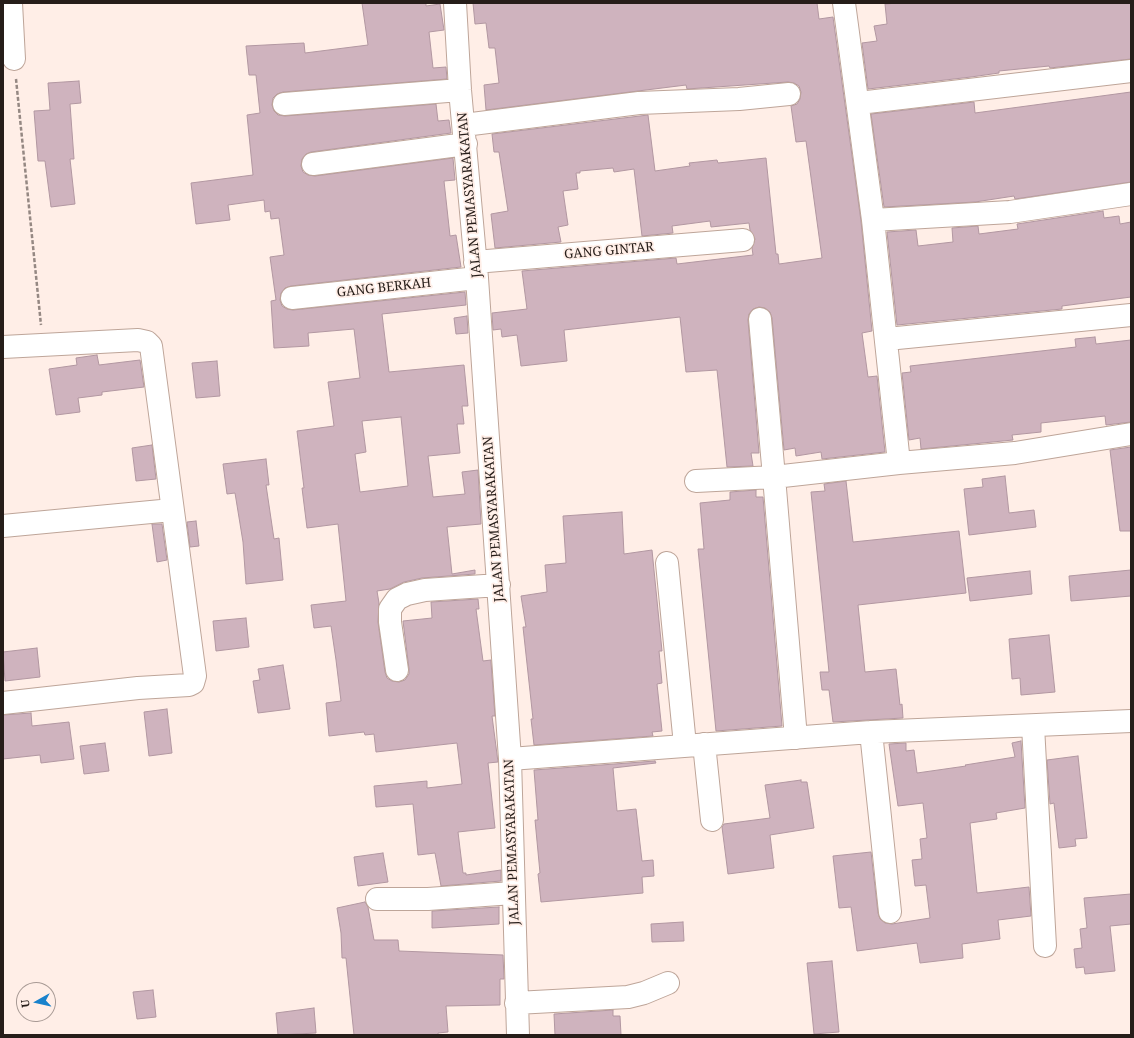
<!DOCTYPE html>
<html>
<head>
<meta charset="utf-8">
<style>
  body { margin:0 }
  #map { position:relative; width:1134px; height:1038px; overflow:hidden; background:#ffeee7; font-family:"Noto Serif",serif }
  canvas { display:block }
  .frame { position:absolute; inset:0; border:4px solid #261d19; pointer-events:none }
  .north { position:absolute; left:16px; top:982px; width:40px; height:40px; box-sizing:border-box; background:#ffeee7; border:1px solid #a89a95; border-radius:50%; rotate:262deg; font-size:11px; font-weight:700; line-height:16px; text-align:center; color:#261d19 }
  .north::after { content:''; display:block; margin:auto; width:14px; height:18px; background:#1982cc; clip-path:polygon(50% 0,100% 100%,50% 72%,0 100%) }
</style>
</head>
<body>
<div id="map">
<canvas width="1134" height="1038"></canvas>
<div class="frame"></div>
<div class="north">U</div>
</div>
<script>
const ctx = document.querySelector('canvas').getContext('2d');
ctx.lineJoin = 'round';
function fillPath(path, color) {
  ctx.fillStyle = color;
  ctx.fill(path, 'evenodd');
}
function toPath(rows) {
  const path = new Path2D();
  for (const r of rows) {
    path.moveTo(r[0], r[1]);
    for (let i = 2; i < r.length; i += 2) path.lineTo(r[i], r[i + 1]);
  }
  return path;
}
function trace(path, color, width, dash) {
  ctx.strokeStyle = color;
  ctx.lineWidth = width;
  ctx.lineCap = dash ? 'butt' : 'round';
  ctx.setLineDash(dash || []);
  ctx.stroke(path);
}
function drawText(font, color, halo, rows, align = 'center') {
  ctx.font = font + ' "Noto Serif",serif';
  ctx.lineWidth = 3.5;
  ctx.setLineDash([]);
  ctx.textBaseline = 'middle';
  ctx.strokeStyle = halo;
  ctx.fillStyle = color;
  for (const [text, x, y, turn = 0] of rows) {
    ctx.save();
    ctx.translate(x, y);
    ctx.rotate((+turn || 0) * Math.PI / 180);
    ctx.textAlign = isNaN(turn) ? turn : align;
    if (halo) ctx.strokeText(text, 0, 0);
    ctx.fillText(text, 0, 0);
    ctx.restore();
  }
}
const building = toPath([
  [362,3,426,3,426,6,440,4,444,30,429,32,433,68,446,67,447,79,283,92,277,94,273,98,272,105,274,111,278,115,285,116,436,104,438,121,449,120,451,133,311,152,306,154,302,159,301,166,303,172,308,175,315,176,453,158,455,180,444,181,450,236,456,235,461,267,291,286,285,288,281,293,280,300,282,306,287,309,293,310,465,292,466,305,382,314,389,372,464,365,468,406,462,406,464,424,457,424,460,453,428,456,433,497,465,494,462,472,478,470,481,524,447,527,452,574,475,570,475,574,422,578,404,582,390,589,377,591,379,603,378,622,385,672,387,678,392,681,399,682,405,680,409,674,409,669,403,621,432,618,431,602,478,599,479,609,476,609,483,661,491,660,491,662,495,716,492,716,498,762,488,763,495,828,458,832,463,873,466,873,466,875,501,870,501,881,441,886,435,853,418,855,413,804,376,807,374,786,427,781,427,788,462,784,457,743,376,752,374,734,365,735,364,732,329,736,326,703,341,701,336,660,331,626,314,628,311,605,346,601,338,524,307,528,302,488,304,488,297,431,334,426,328,382,360,378,354,329,308,333,309,346,274,348,271,301,276,300,270,257,284,255,279,218,271,219,270,211,265,212,264,200,228,205,230,220,196,224,191,183,253,175,247,115,260,113,256,75,249,75,246,46,304,43,305,53,368,45,362,3],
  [401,417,408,486,360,492,355,454,366,452,362,421,401,417],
  [473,3,817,3,819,19,833,17,861,221,872,331,862,333,868,377,877,376,885,452,822,459,821,452,796,456,795,448,784,450,772,318,770,312,765,308,759,307,753,309,749,314,748,320,759,453,751,453,753,466,727,467,717,370,686,372,680,317,564,330,567,361,521,366,517,335,502,337,501,329,493,330,492,313,527,309,522,271,676,258,677,264,753,255,752,248,755,239,750,230,749,223,711,227,710,221,672,226,673,233,642,236,634,169,614,172,613,168,580,171,580,173,576,173,578,189,563,191,568,225,558,227,561,242,495,248,491,214,508,211,499,152,494,152,492,134,648,115,655,171,690,166,689,163,717,160,718,163,766,158,776,254,778,254,779,264,822,258,806,141,796,142,791,106,797,104,800,99,801,92,799,86,794,83,788,82,687,89,686,85,486,110,484,85,499,83,495,48,489,48,486,23,475,24,473,3],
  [898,3,1131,3,1131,59,1050,68,1049,66,999,71,999,73,971,77,868,89,862,43,877,41,874,26,887,24,885,4,898,3],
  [79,81,81,103,70,104,74,159,70,159,75,204,51,207,45,161,38,161,34,111,50,110,48,83,79,81],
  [1131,92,1131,182,1015,199,1014,196,975,202,884,207,871,114,974,102,975,113,1131,92],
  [1103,211,1104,218,1119,216,1120,224,1131,222,1131,297,1062,306,1062,309,897,325,887,232,916,230,918,246,953,242,952,228,978,226,979,234,1018,229,1017,224,1103,211],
  [467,316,468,333,456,334,454,318,467,316],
  [1095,337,1096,344,1131,340,1131,422,1106,425,1105,416,1041,423,1041,432,1012,435,1013,440,921,449,920,438,909,440,902,373,911,372,910,366,1076,347,1075,339,1095,337],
  [97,355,99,365,140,360,144,387,102,392,102,395,78,398,80,412,56,415,49,369,77,365,76,358,97,355],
  [217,361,220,396,196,398,192,363,217,361],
  [152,445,156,479,136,481,132,448,152,445],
  [1131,447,1131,531,1120,531,1110,450,1131,447],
  [266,459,269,485,266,485,274,539,279,538,283,580,246,584,243,542,235,493,227,494,223,464,266,459],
  [1005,476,1009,513,1034,510,1036,527,969,535,964,489,983,487,982,479,1005,476],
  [846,481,853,542,959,531,966,593,858,605,865,672,896,669,900,705,902,704,903,718,833,722,829,690,822,690,820,672,829,672,811,492,825,491,824,484,846,481],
  [756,490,756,497,763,497,782,726,716,731,698,549,704,549,700,503,730,500,730,492,756,490],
  [622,512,624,554,652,550,662,651,659,651,662,683,657,684,662,731,652,732,653,736,534,745,531,719,533,719,523,627,526,627,521,596,547,592,545,565,566,563,563,516,622,512],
  [196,521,199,546,190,547,187,522,196,521],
  [152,524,162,524,167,560,157,562,152,524],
  [1131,570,1131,596,1071,601,1069,576,1131,570],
  [1030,571,1032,594,970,601,967,578,1030,571],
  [246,618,249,647,216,651,213,621,246,618],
  [1049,635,1055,692,1021,695,1020,678,1012,679,1009,639,1049,635],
  [37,648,40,677,5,681,3,652,37,648],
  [283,665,290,709,258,713,253,681,260,680,258,669,283,665],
  [167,709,172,753,149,756,144,712,167,709],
  [31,713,32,726,69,722,74,759,41,763,40,755,3,759,3,715,31,713],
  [1021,741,1025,808,996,813,997,819,970,823,977,893,1029,887,1031,916,998,920,1000,939,962,944,963,958,920,963,917,943,857,951,851,907,839,908,833,856,871,852,878,913,880,919,885,923,892,924,930,918,926,885,915,886,912,860,922,859,920,839,927,838,923,803,898,806,889,744,906,743,906,751,914,750,917,773,966,766,965,765,1015,757,1012,743,1021,741],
  [105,743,109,771,84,774,80,746,105,743],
  [1078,756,1087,838,1075,839,1076,846,1059,848,1054,803,1050,804,1047,760,1078,756],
  [655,761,656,763,613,768,617,811,636,809,642,861,653,860,654,876,642,877,643,893,541,902,538,874,540,873,535,820,538,820,534,770,655,761],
  [801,780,801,782,807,782,814,828,770,835,774,868,728,874,722,827,724,824,770,818,765,785,801,780],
  [383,853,388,882,358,886,354,857,383,853],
  [1131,894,1131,924,1110,926,1115,971,1085,974,1084,967,1076,968,1074,949,1082,948,1080,929,1087,928,1084,898,1131,894],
  [365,902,368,907,374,940,398,940,399,951,503,955,504,979,500,979,500,1005,446,1006,448,1032,438,1033,438,1035,354,1035,346,958,342,958,341,933,337,908,365,902],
  [499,907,499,924,432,928,432,911,499,907],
  [683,922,684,941,652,942,651,924,683,922],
  [832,961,839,1032,814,1034,807,963,832,961],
  [153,990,156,1017,137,1019,133,992,153,990],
  [314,1008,316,1033,278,1035,276,1013,314,1008],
  [613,1010,613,1016,620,1016,621,1035,555,1035,554,1014,613,1010]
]);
fillPath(building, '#cfb3be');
trace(building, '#b297a1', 1);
const minor = toPath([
  [11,3,14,59],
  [455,3,460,90,477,278,510,759,518,1035],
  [844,3,873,220,899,463],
  [859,103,1131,71],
  [284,104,460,90],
  [464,125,639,103,739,99,789,94],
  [313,164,466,144],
  [873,220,1010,212,1131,194],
  [475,262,743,240],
  [292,298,477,278],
  [887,339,1131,315],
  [3,347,138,340,147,342,151,346,195,676,193,683,189,685,138,688,3,703],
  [696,481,774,477,760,319],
  [3,526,172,510],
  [667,563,685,745],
  [397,670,390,622,390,609,397,599,407,594,425,590,499,585],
  [1033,726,1045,946],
  [871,732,890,912],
  [796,738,774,477,899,463,1015,453,1131,434],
  [704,744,712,820],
  [510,759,871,732,1131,721],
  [377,899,428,899,513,893],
  [516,1003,628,997,644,993,668,983]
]);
trace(minor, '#bea599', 24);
trace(toPath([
  [16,79,41,325]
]), '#958883', 2.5, [4, 2]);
trace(minor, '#fff', 22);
drawText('13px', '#261d19', '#ffeee7', [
  ["JALAN PEMASYARAKATAN",470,195,-95],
  ["GANG GINTAR",609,251,-5],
  ["GANG BERKAH",384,288,-6],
  ["JALAN PEMASYARAKATAN",494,519,-94],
  ["JALAN PEMASYARAKATAN",512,842,-92]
]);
</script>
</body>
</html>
